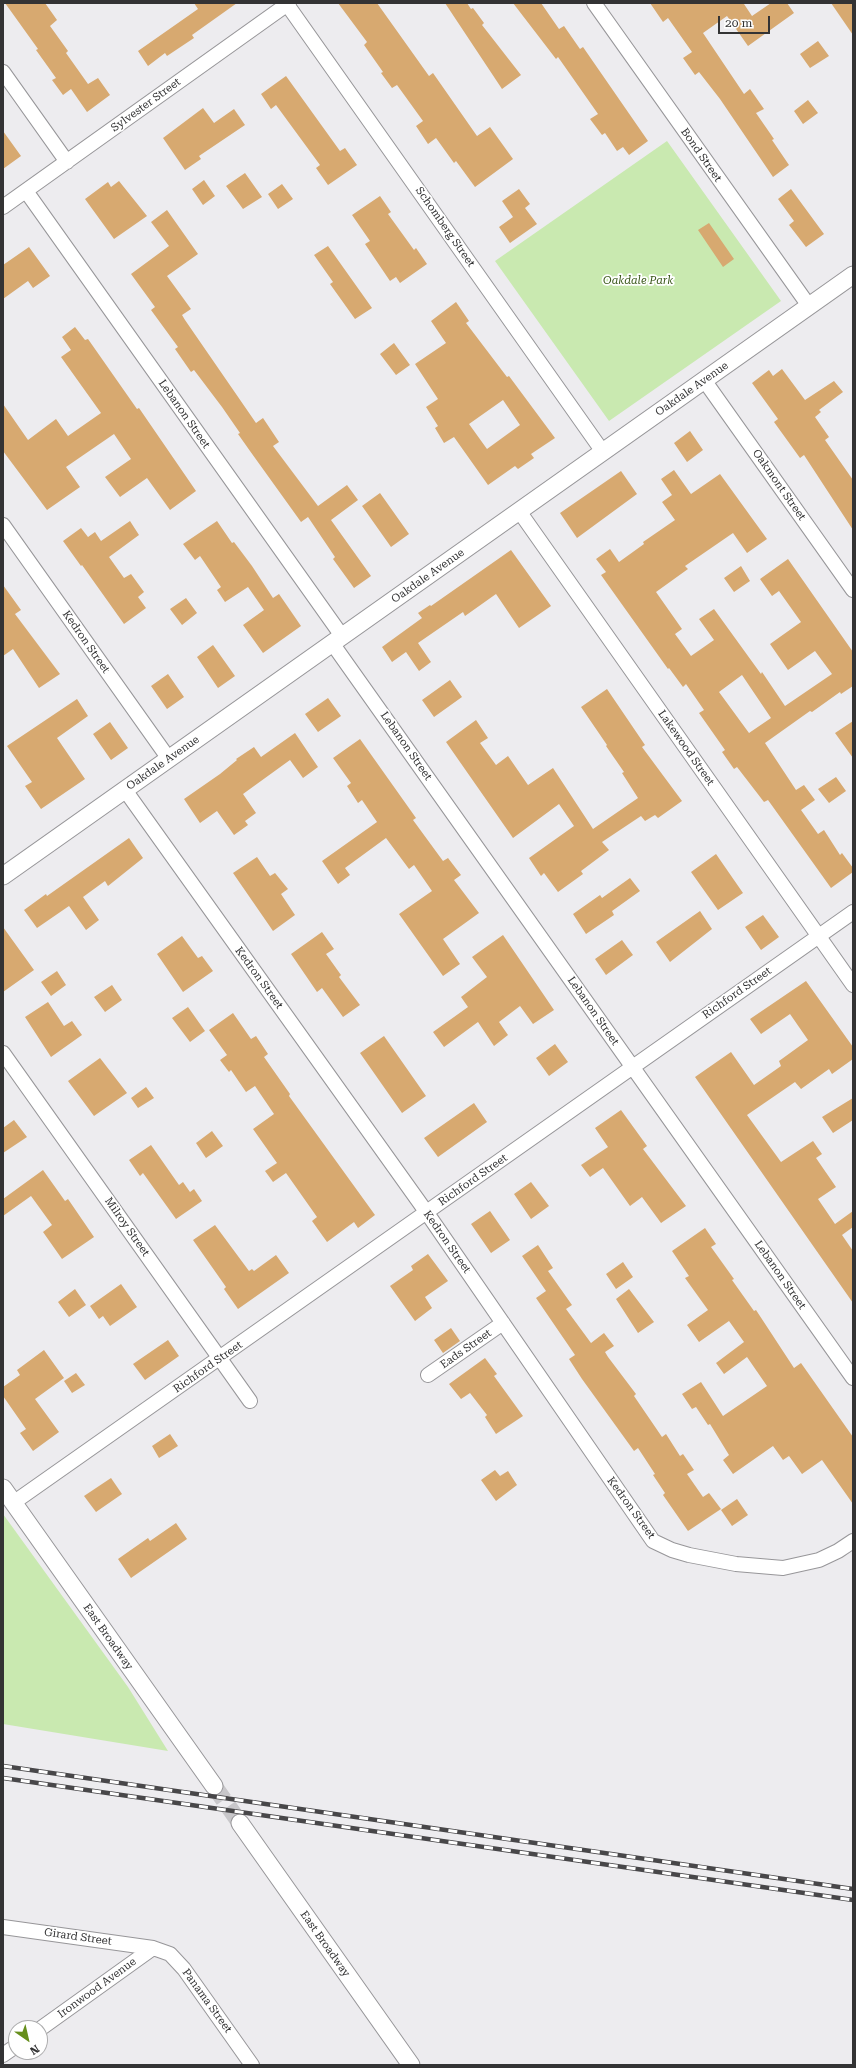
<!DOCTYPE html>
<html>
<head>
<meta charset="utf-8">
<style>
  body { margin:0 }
  #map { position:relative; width:856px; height:2068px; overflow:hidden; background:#edecef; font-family:"Roboto Serif",serif }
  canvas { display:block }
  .frame { position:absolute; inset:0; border:4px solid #333334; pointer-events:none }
  .north { position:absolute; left:8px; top:2020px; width:40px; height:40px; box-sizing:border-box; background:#fff; border:1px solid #adadae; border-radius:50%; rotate:146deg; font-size:11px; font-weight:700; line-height:16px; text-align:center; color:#333334 }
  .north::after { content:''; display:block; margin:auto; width:14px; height:18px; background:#678f1d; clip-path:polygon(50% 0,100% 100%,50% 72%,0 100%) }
  .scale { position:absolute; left:718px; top:16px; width:52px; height:18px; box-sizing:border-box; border:2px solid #333334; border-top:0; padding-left:5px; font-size:12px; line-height:14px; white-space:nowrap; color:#333334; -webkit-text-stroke:3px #fff; paint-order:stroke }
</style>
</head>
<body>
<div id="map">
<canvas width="856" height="2068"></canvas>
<div class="frame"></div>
<div class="north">N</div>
<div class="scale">20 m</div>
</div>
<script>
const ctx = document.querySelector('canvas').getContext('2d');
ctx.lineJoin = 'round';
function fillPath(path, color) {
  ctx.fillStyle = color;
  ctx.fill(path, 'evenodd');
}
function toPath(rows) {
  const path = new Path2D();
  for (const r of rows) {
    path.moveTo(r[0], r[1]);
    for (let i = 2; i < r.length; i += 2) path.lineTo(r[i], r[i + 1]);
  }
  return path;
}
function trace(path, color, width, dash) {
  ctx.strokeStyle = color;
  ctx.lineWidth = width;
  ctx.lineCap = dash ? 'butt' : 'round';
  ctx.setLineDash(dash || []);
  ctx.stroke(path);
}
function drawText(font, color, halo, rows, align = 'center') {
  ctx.font = font + ' "Roboto Serif",serif';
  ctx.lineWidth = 3.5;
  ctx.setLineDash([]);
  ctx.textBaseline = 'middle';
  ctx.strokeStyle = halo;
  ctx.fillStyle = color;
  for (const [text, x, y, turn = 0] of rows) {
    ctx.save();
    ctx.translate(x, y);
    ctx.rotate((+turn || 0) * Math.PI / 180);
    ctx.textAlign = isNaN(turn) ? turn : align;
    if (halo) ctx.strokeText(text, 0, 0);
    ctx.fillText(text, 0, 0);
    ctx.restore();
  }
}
fillPath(toPath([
  [667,141,781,301,609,421,495,261],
  [3,1514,128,1687,168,1751,3,1724]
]), '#c9e9b0');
fillPath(toPath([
  [5,3,45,3,57,20,50,26,68,51,66,53,88,84,98,78,110,95,87,112,71,89,63,95,52,80,56,78,36,50,38,49],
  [194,3,237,3,192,35,194,38,167,56,165,53,148,66,138,51,198,9],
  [338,3,377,3,429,76,433,73,477,136,490,127,513,159,475,187,456,161,454,163,436,138,428,144,416,126,423,121,397,85,392,88,381,73,383,72,364,45,367,42],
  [445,3,467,3,471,9,473,8,484,23,482,25,521,75,502,89],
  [513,3,541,3,559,29,564,26,580,49,583,47,648,141,629,155,623,147,617,151,605,133,602,135,590,119,598,114,558,57,556,59],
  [650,3,746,3,744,4,752,16,771,3,787,3,794,13,748,46,727,16,703,33,744,94,750,89,764,109,756,113,774,139,772,140,789,165,773,177,720,99,699,72,695,75,683,58,692,52,668,18,663,22],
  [831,3,853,3,853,35],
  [818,41,829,56,810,68,800,54],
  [286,76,340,151,345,148,357,165,328,185,316,168,320,165,276,105,271,109,261,94],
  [808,100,818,113,803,124,794,111],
  [203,108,214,123,234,109,245,125,199,156,201,159,185,170,163,138],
  [3,131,21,156,3,169],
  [245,173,262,197,243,209,226,186],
  [204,180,215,196,203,205,192,189],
  [119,181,147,216,114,239,85,199,108,182,111,187],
  [282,184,293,199,278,209,268,194],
  [519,189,530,204,525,208,537,224,510,243,499,227,513,217,502,201],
  [791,189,824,234,806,247,789,225,794,221,778,199],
  [380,196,391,212,388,214,414,250,416,248,427,264,400,283,396,277,390,281,365,244,370,241,352,215],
  [167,210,198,254,167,276,191,309,182,315,185,320,256,423,263,418,279,442,273,446,318,506,347,485,358,500,331,520,371,576,354,588,333,559,335,557,308,517,301,522,250,451,238,434,240,433,222,407,194,370,191,372,175,349,178,347,151,310,155,307,131,274,169,246,151,222],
  [709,223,734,259,723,267,698,230],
  [328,246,372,308,355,319,330,284,333,282,314,255],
  [29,247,50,276,33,288,28,281,3,299,3,265],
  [456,302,469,321,466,323,507,377,509,376,555,438,531,454,534,458,518,469,515,466,488,485,454,437,444,443,435,428,438,426,426,407,438,399,415,364,446,343,431,321],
  [503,400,520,425,487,449,469,424],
  [75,327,85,340,88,339,137,409,139,408,196,491,170,510,147,478,120,497,105,477,131,459,114,434,66,467,80,487,47,510,3,451,3,404,28,440,56,419,68,436,101,413,61,357,71,350,62,337],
  [394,343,410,365,396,375,380,354],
  [782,369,805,400,834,381,843,392,819,410,821,412,815,417,829,437,825,440,853,480,853,530,804,455,800,458,774,422,778,419,752,383,769,370,773,376],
  [690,431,703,450,687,462,674,443],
  [674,470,691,494,720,474,767,539,747,553,733,533,685,566,688,569,656,592,682,629,675,634,691,656,714,640,699,619,714,609,761,674,762,672,785,706,832,674,815,651,788,670,770,644,801,622,779,591,772,596,760,579,788,559,853,652,853,686,841,694,840,692,812,712,810,711,765,743,796,790,804,785,815,800,801,810,818,834,824,830,840,855,842,853,853,868,853,872,831,888,768,800,764,802,737,767,734,769,722,752,725,750,699,713,704,710,686,684,683,687,669,668,668,669,601,575,606,572,596,559,610,549,619,562,644,544,643,542,675,520,662,502,672,495,661,479],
  [742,675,771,718,749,733,719,692],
  [621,471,637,494,577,538,560,513],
  [380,493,409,534,391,547,362,506],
  [130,521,139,535,109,557,124,578,131,574,144,592,138,597,146,608,124,624,82,565,81,566,63,541,81,528,88,537,95,532,101,541],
  [217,521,232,543,234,542,252,566,273,598,279,594,301,626,263,653,243,625,264,610,248,587,225,602,217,590,221,587,200,556,195,560,183,544],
  [511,550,551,606,519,628,496,594,465,616,463,612,418,643,431,662,419,671,406,652,392,662,382,647,422,618,418,613,430,605,431,606],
  [741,566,750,581,734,592,724,578],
  [3,585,21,610,15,614,60,674,39,688,13,649,3,656],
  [186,598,197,613,182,625,170,609],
  [213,645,235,676,218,688,197,657],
  [168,674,184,697,167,709,151,686],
  [450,680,462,697,434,717,422,700],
  [607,689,645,745,642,747,682,801,658,818,655,815,645,821,641,816,602,842,609,850,581,871,583,874,558,892,544,873,541,876,529,858,574,826,559,804,513,838,446,742,476,720,488,738,480,743,496,765,508,756,528,785,553,768,593,829,638,798,622,773,624,772,606,746,607,745,581,707],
  [328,698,341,716,318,732,305,714],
  [77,699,88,716,57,738,85,779,41,809,25,786,32,782,7,746],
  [853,721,853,758,835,733],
  [110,722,128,748,111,760,93,734],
  [295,733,318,767,303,778,290,760,243,794,256,813,245,821,248,825,234,835,217,811,200,823,184,799,220,774,237,760,236,759,254,747,261,757],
  [360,739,416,818,413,820,443,861,448,858,461,875,454,880,479,913,443,939,460,964,443,976,399,914,432,891,414,865,409,869,386,838,345,868,350,875,338,884,322,861,377,822,362,800,358,803,347,786,351,783,333,758],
  [836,777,846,791,829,803,818,789],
  [129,838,143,858,108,886,105,881,83,897,99,920,86,930,69,906,37,928,24,910,46,894,47,896],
  [716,854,743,893,718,910,691,872],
  [257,857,270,876,275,873,288,889,281,894,295,915,273,931,233,873],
  [630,878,640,891,612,911,614,915,586,934,573,914,600,895,602,898],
  [700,911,712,929,670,962,656,942],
  [763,915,779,937,761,950,745,927],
  [3,927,34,970,3,992],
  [322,932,334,949,326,954,341,975,339,977,360,1005,343,1017,322,988,317,992,291,954],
  [503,935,554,1010,533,1024,520,1006,499,1022,508,1035,494,1046,478,1022,444,1047,433,1032,468,1007,461,997,487,977,472,957],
  [182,936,198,958,202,956,213,971,183,992,157,954],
  [622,940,633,955,606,975,595,959],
  [57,971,66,985,51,996,41,982],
  [806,981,853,1047,853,1059,832,1074,829,1069,801,1089,795,1082,747,1115,781,1162,813,1141,822,1154,816,1158,836,1187,818,1199,835,1224,853,1211,853,1227,842,1235,853,1251,853,1303,695,1077,731,1052,754,1085,781,1066,779,1061,808,1040,790,1014,761,1034,750,1019],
  [112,985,122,1000,105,1012,94,997],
  [48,1002,64,1026,72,1021,82,1035,51,1057,25,1017],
  [188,1007,205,1031,190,1042,172,1018],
  [233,1013,251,1039,256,1036,268,1054,264,1057,290,1094,289,1096,375,1215,358,1228,354,1222,327,1242,312,1221,317,1217,286,1173,273,1182,265,1171,277,1163,253,1129,274,1114,255,1086,246,1092,231,1070,229,1072,220,1060,227,1055,209,1030],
  [384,1036,426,1096,402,1113,360,1053],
  [555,1044,568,1062,549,1076,536,1058],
  [100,1058,127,1093,94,1116,68,1081],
  [146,1087,154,1098,138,1108,131,1098],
  [853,1098,853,1120,833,1133,822,1117],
  [474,1103,487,1122,438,1157,424,1138],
  [621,1110,647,1146,643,1149,686,1206,661,1223,642,1197,630,1206,603,1168,590,1177,581,1165,608,1147,595,1128],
  [14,1120,27,1137,3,1153,3,1128],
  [212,1131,223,1146,206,1158,196,1143],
  [151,1145,179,1185,183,1182,190,1192,194,1189,202,1201,176,1219,143,1173,140,1176,129,1160],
  [43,1170,65,1201,68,1199,94,1237,62,1259,43,1232,52,1225,31,1196,3,1216,3,1199],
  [531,1182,549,1206,531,1219,514,1194],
  [490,1211,510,1240,491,1253,471,1224],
  [215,1225,249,1271,252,1269,254,1271,276,1255,289,1273,238,1309,224,1289,226,1287,193,1240],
  [705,1228,716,1244,711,1247,734,1279,732,1280,754,1311,756,1310,794,1368,801,1363,853,1437,853,1504,822,1460,802,1474,789,1456,783,1460,773,1446,733,1474,723,1460,729,1455,710,1424,708,1425,696,1407,692,1409,682,1394,701,1382,723,1416,767,1386,747,1357,724,1374,716,1363,744,1342,729,1321,699,1342,687,1325,708,1310,685,1278,689,1276,672,1251],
  [538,1245,553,1268,548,1271,572,1305,566,1309,591,1343,604,1333,614,1346,605,1352,608,1357,636,1394,634,1396,662,1437,666,1434,680,1456,683,1454,694,1470,687,1474,703,1497,709,1493,721,1509,688,1531,663,1495,665,1493,653,1475,655,1474,638,1448,634,1451,582,1379,569,1359,575,1355,536,1298,546,1291,522,1256],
  [428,1254,448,1281,425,1297,432,1308,415,1321,390,1286,413,1270,411,1266],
  [623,1262,633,1277,616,1289,606,1274],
  [121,1284,137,1307,110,1326,103,1316,99,1319,90,1306],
  [75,1289,86,1305,69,1317,58,1302],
  [629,1289,654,1322,638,1333,616,1299],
  [451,1328,460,1341,443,1353,434,1340],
  [168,1340,179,1356,145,1380,133,1364],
  [44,1350,64,1378,35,1399,59,1432,33,1451,20,1433,26,1429,3,1396,3,1387,20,1375,17,1370],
  [485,1358,497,1374,494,1376,523,1416,496,1434,485,1417,487,1415,470,1393,461,1399,449,1384],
  [76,1373,85,1385,72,1393,64,1381],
  [170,1434,178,1446,159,1458,152,1446],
  [495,1470,500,1476,508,1471,517,1485,496,1501,481,1480],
  [111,1478,122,1494,96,1512,84,1496],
  [737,1499,748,1515,732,1526,721,1510],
  [176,1523,187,1539,131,1578,118,1559,148,1538,150,1541]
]), '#d7a970');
trace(toPath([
  [214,1786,240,1823]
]), '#c8c7ca', 17, [17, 8]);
const minor = toPath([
  [286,3,603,452],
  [594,3,809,306],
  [3,72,67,162],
  [26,191,342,636],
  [3,207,289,3],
  [704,380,853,590],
  [519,511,853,985],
  [3,525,169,759],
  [332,643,853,1378],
  [125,790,427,1213,653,1541,672,1550,689,1555,736,1564,783,1568,819,1560,838,1551,853,1541],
  [3,1053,250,1401],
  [428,1375,503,1323],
  [13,1503,853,912],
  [3,1927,153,1948,170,1954,184,1969,252,2065],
  [40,2029,153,1948],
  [3,2055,16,2046]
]);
const tertiary = toPath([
  [3,876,853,275],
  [3,1488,214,1786],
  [240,1823,411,2065]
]);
trace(minor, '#979699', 16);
trace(tertiary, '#979699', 19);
trace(minor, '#fff', 14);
trace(tertiary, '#fff', 17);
const rail = toPath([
  [3,1766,853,1889],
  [3,1778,853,1900]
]);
trace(rail, '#484749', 4.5);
trace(rail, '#fff', 3, [9]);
drawText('11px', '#333334', '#fff', [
  ["Sylvester Street",146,105,-36],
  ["Bond Street",701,155,55],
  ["Schomberg Street",445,227,55],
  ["Oakdale Avenue",692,389,-35],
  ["Lebanon Street",184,414,55],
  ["Oakmont Street",779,485,55],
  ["Oakdale Avenue",428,576,-35],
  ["Kedron Street",86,642,55],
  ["Lebanon Street",406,746,55],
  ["Lakewood Street",686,748,55],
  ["Oakdale Avenue",163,763,-35],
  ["Kedron Street",259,978,54],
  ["Richford Street",737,993,-35],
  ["Lebanon Street",593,1011,55],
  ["Richford Street",473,1180,-35],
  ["Milroy Street",127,1227,55],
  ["Kedron Street",447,1242,55],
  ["Lebanon Street",780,1275,55],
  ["Eads Street",466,1349,-35],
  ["Richford Street",208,1367,-35],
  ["Kedron Street",631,1508,54],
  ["East Broadway",108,1637,55],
  ["Girard Street",78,1937,8],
  ["East Broadway",325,1944,55],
  ["Ironwood Avenue",97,1988,-36],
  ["Panama Street",207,2001,54]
]);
drawText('italic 11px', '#385617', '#fff', [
  ["Oakdale Park",638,281]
]);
</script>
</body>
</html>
